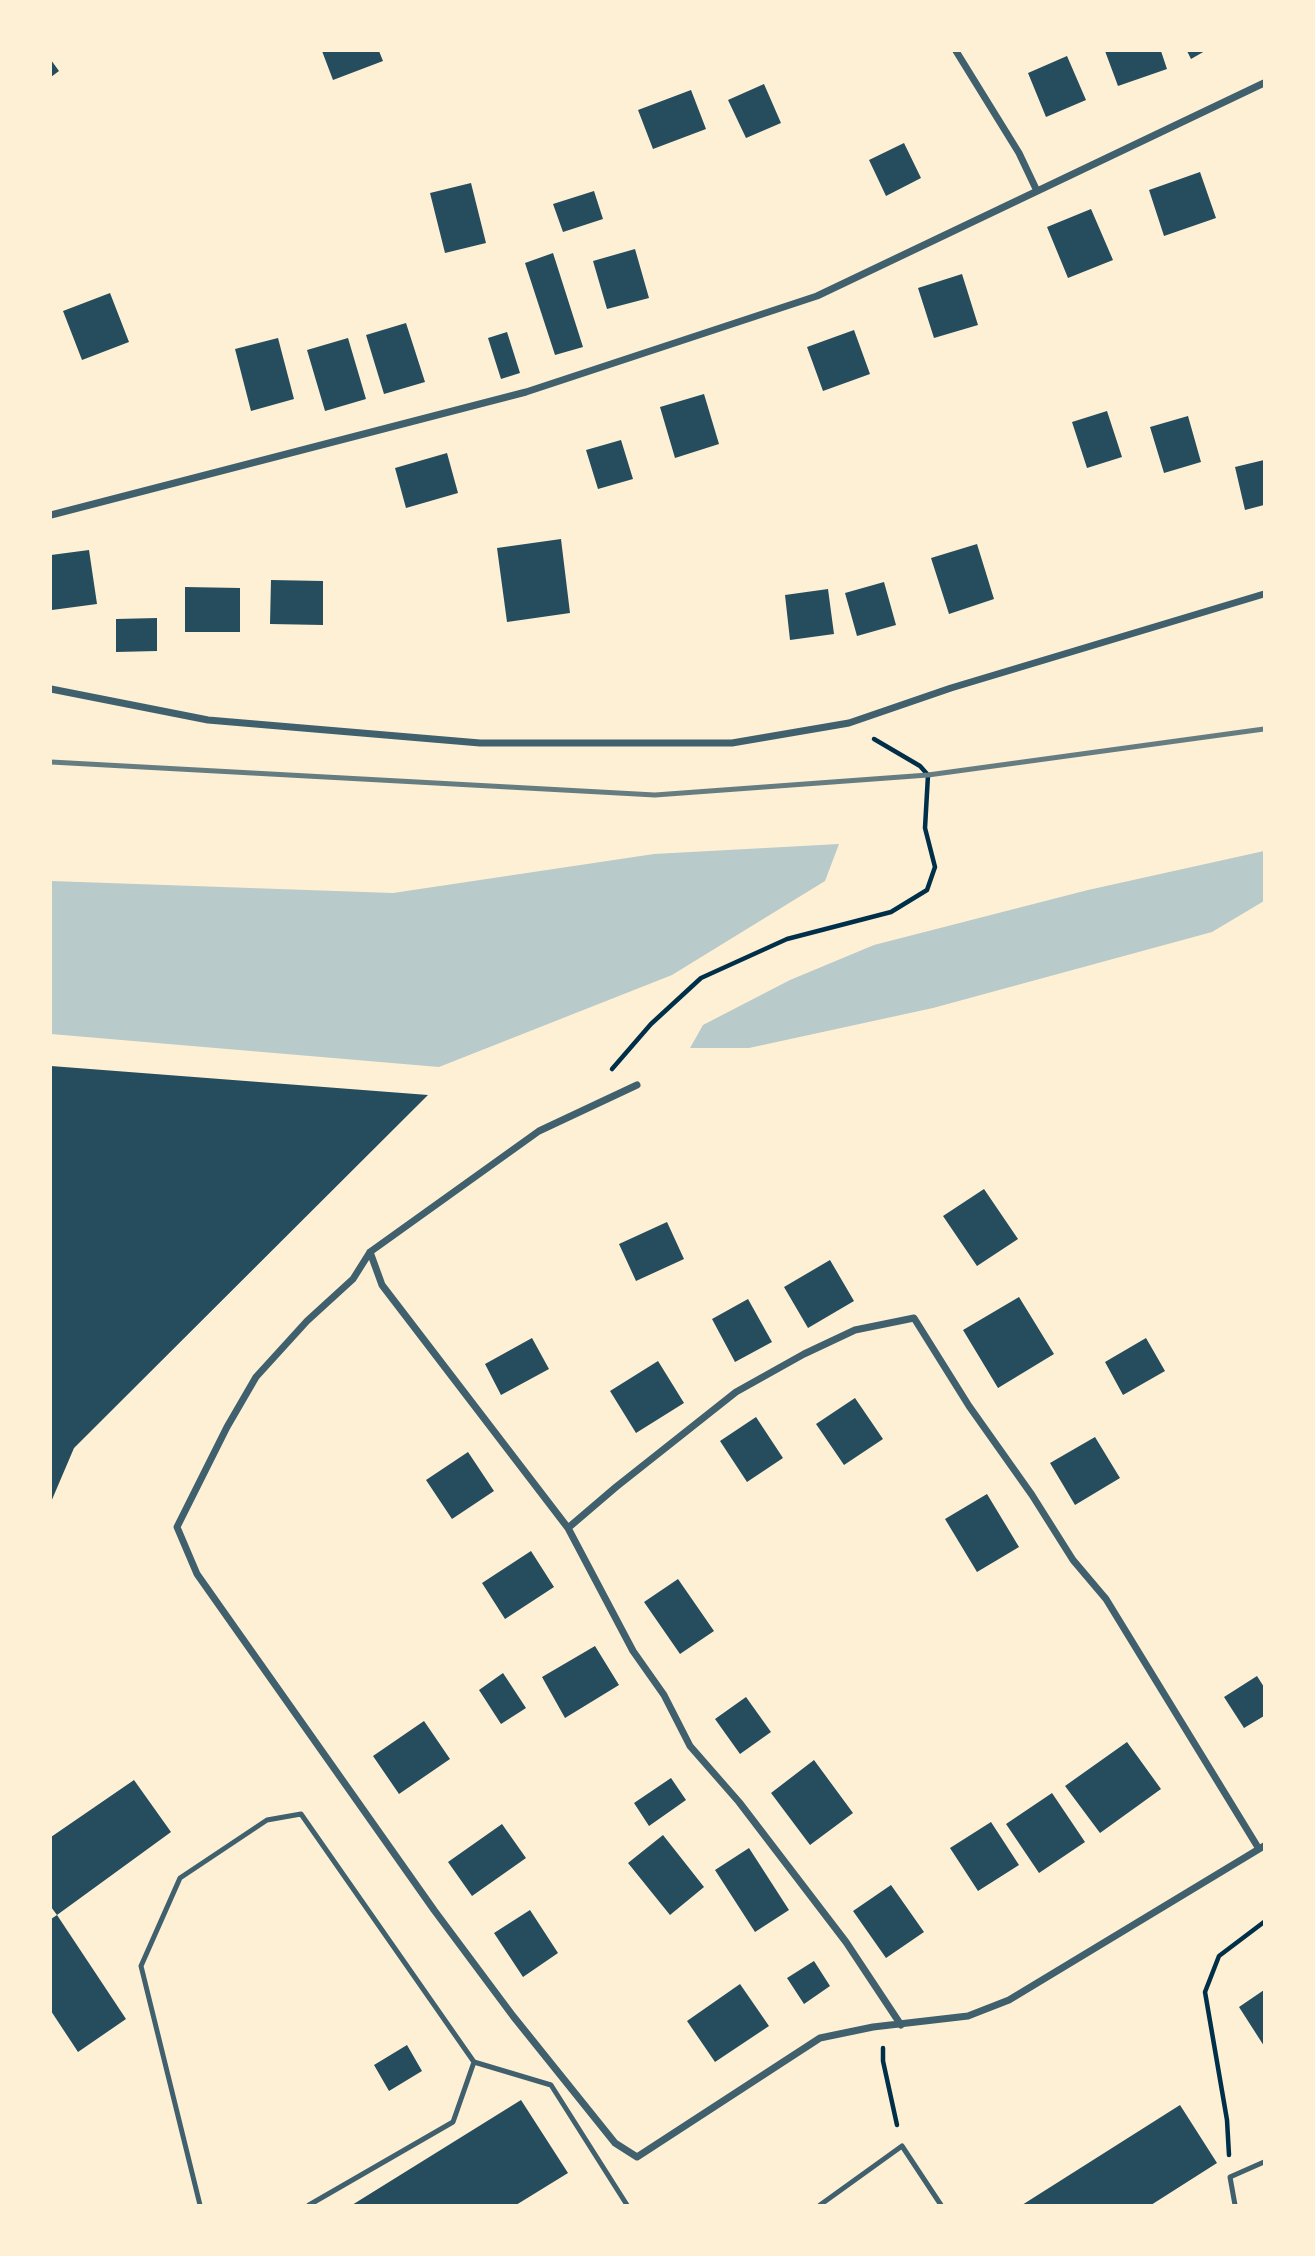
<!DOCTYPE html>
<html>
<head>
<meta charset="utf-8">
<style>
  body { margin:0 }
  #map { position:relative; width:1315px; height:2256px; overflow:hidden; background:#fdf0d5; font-family:"Open Sans",sans-serif }
  canvas { display:block }
  .frame { position:absolute; inset:0; border:52px solid #fdf0d5; pointer-events:none }
</style>
</head>
<body>
<div id="map">
<canvas width="1315" height="2256"></canvas>
<div class="frame"></div>
</div>
<script>
const ctx = document.querySelector('canvas').getContext('2d');
ctx.lineJoin = 'round';
function fillPath(path, color) {
  ctx.fillStyle = color;
  ctx.fill(path, 'evenodd');
}
function toPath(rows) {
  const path = new Path2D();
  for (const r of rows) {
    path.moveTo(r[0], r[1]);
    for (let i = 2; i < r.length; i += 2) path.lineTo(r[i], r[i + 1]);
  }
  return path;
}
function trace(path, color, width, dash) {
  ctx.strokeStyle = color;
  ctx.lineWidth = width;
  ctx.lineCap = dash ? 'butt' : 'round';
  ctx.setLineDash(dash || []);
  ctx.stroke(path);
}
fillPath(toPath([
  [839,844,825,881,672,975,439,1067,51,1034,51,881,393,893,654,854],
  [1264,851,1264,901,1212,932,933,1008,749,1048,690,1048,703,1025,790,980,874,945,1088,890]
]), '#b9caca');
fillPath(toPath([
  [322,51,379,51,383,61,333,80],
  [1105,51,1161,51,1167,69,1118,86],
  [1187,51,1205,51,1191,59],
  [1067,56,1086,100,1046,117,1028,73],
  [51,60,59,71,51,77],
  [764,84,781,123,746,138,728,100],
  [691,90,706,129,653,149,638,110],
  [904,143,921,178,886,196,869,160],
  [1200,172,1216,218,1164,236,1149,190],
  [471,183,486,243,445,253,430,193],
  [594,191,603,219,563,232,553,204],
  [1091,209,1113,260,1068,278,1047,227],
  [635,249,649,298,607,309,593,261],
  [553,253,583,347,555,355,525,263],
  [962,274,978,325,934,338,918,288],
  [110,293,129,342,82,360,63,311],
  [406,323,425,382,384,394,366,335],
  [854,330,870,374,823,391,807,347],
  [507,332,520,373,501,379,488,338],
  [278,338,294,399,251,411,235,349],
  [348,338,366,399,325,411,307,350],
  [704,394,719,444,675,458,660,407],
  [1107,411,1122,457,1087,468,1072,422],
  [1188,416,1201,462,1164,473,1150,427],
  [621,440,633,479,598,489,586,450],
  [447,453,458,493,406,508,395,468],
  [1264,460,1264,505,1245,510,1235,467],
  [561,539,570,613,507,622,497,548],
  [977,544,994,599,949,614,931,558],
  [89,550,97,604,52,610,51,555],
  [271,580,323,581,323,625,270,624],
  [884,582,896,625,857,636,845,593],
  [185,587,240,588,240,632,185,632],
  [828,589,834,634,790,640,785,595],
  [157,618,157,651,116,652,116,619],
  [51,1066,428,1095,74,1448,51,1502],
  [984,1189,1018,1239,977,1266,943,1216],
  [667,1222,684,1259,636,1281,619,1244],
  [830,1260,854,1301,808,1328,784,1287],
  [1019,1297,1054,1354,998,1388,963,1330],
  [748,1299,772,1342,735,1362,712,1319],
  [532,1338,549,1369,501,1395,485,1364],
  [1146,1338,1165,1371,1123,1395,1105,1362],
  [658,1361,684,1403,636,1433,610,1391],
  [855,1398,883,1439,844,1465,816,1424],
  [756,1417,783,1458,747,1482,720,1441],
  [1095,1437,1120,1478,1075,1505,1050,1463],
  [468,1452,494,1491,452,1519,426,1480],
  [987,1494,1019,1547,977,1572,945,1519],
  [531,1551,554,1587,505,1619,482,1583],
  [678,1579,714,1631,680,1654,644,1602],
  [595,1646,619,1685,565,1718,542,1677],
  [503,1673,526,1708,501,1724,479,1690],
  [1257,1676,1264,1687,1264,1716,1244,1728,1224,1697],
  [746,1697,771,1732,740,1754,715,1719],
  [424,1721,450,1759,399,1794,373,1756],
  [1127,1742,1161,1789,1100,1833,1065,1786],
  [814,1760,853,1813,810,1845,771,1793],
  [671,1778,686,1800,649,1826,634,1803],
  [134,1780,171,1832,57,1915,51,1907,51,1837],
  [1052,1793,1085,1842,1039,1873,1006,1824],
  [991,1822,1019,1865,978,1891,950,1848],
  [502,1824,526,1858,472,1896,448,1862],
  [663,1835,704,1887,670,1915,628,1863],
  [749,1848,789,1910,755,1932,715,1870],
  [891,1885,924,1932,886,1958,853,1911],
  [530,1910,558,1953,523,1977,494,1933],
  [57,1915,126,2019,78,2052,51,2011,51,1919],
  [814,1961,830,1986,804,2004,787,1978],
  [740,1984,769,2026,715,2062,687,2021],
  [1264,1990,1264,2046,1239,2007],
  [407,2045,422,2071,389,2091,374,2065],
  [521,2100,568,2173,516,2205,352,2205],
  [1180,2105,1217,2163,1151,2205,1022,2205]
]), '#264d5e');
trace(toPath([
  [612,1069,651,1024,701,978,787,939,891,912,927,890,935,867,925,828,928,775,920,766,874,739],
  [883,2048,883,2061,897,2125],
  [1229,2155,1227,2120,1205,1992,1219,1956,1264,1922]
]), '#003049', 4.5);
trace(toPath([
  [200,2205,141,1966,180,1878,267,1820,301,1814,474,2062,551,2085,627,2205],
  [309,2205,453,2122,474,2062],
  [820,2205,902,2146,941,2205],
  [1235,2205,1230,2177,1264,2162]
]), '#3f606c', 5);
trace(toPath([
  [956,51,1019,153,1037,191],
  [51,515,526,392,817,296,1264,83],
  [51,689,208,720,480,743,732,743,849,723,951,688,1264,594],
  [637,1085,539,1131,370,1252,353,1279,307,1321,256,1377,227,1427,177,1527,197,1574,434,1910,513,2016,615,2143,637,2157,820,2038,873,2027,968,2016,1009,2000,1264,1846],
  [370,1252,382,1285,568,1528,633,1651,664,1695,690,1746,739,1802,846,1942,901,2025],
  [568,1528,616,1487,736,1392,804,1354,855,1330,914,1318,969,1406,1032,1495,1073,1560,1106,1599,1259,1849]
]), '#3f606c', 7);
trace(toPath([
  [51,762,655,795,928,775,1264,729]
]), '#657d81', 5);
</script>
</body>
</html>
